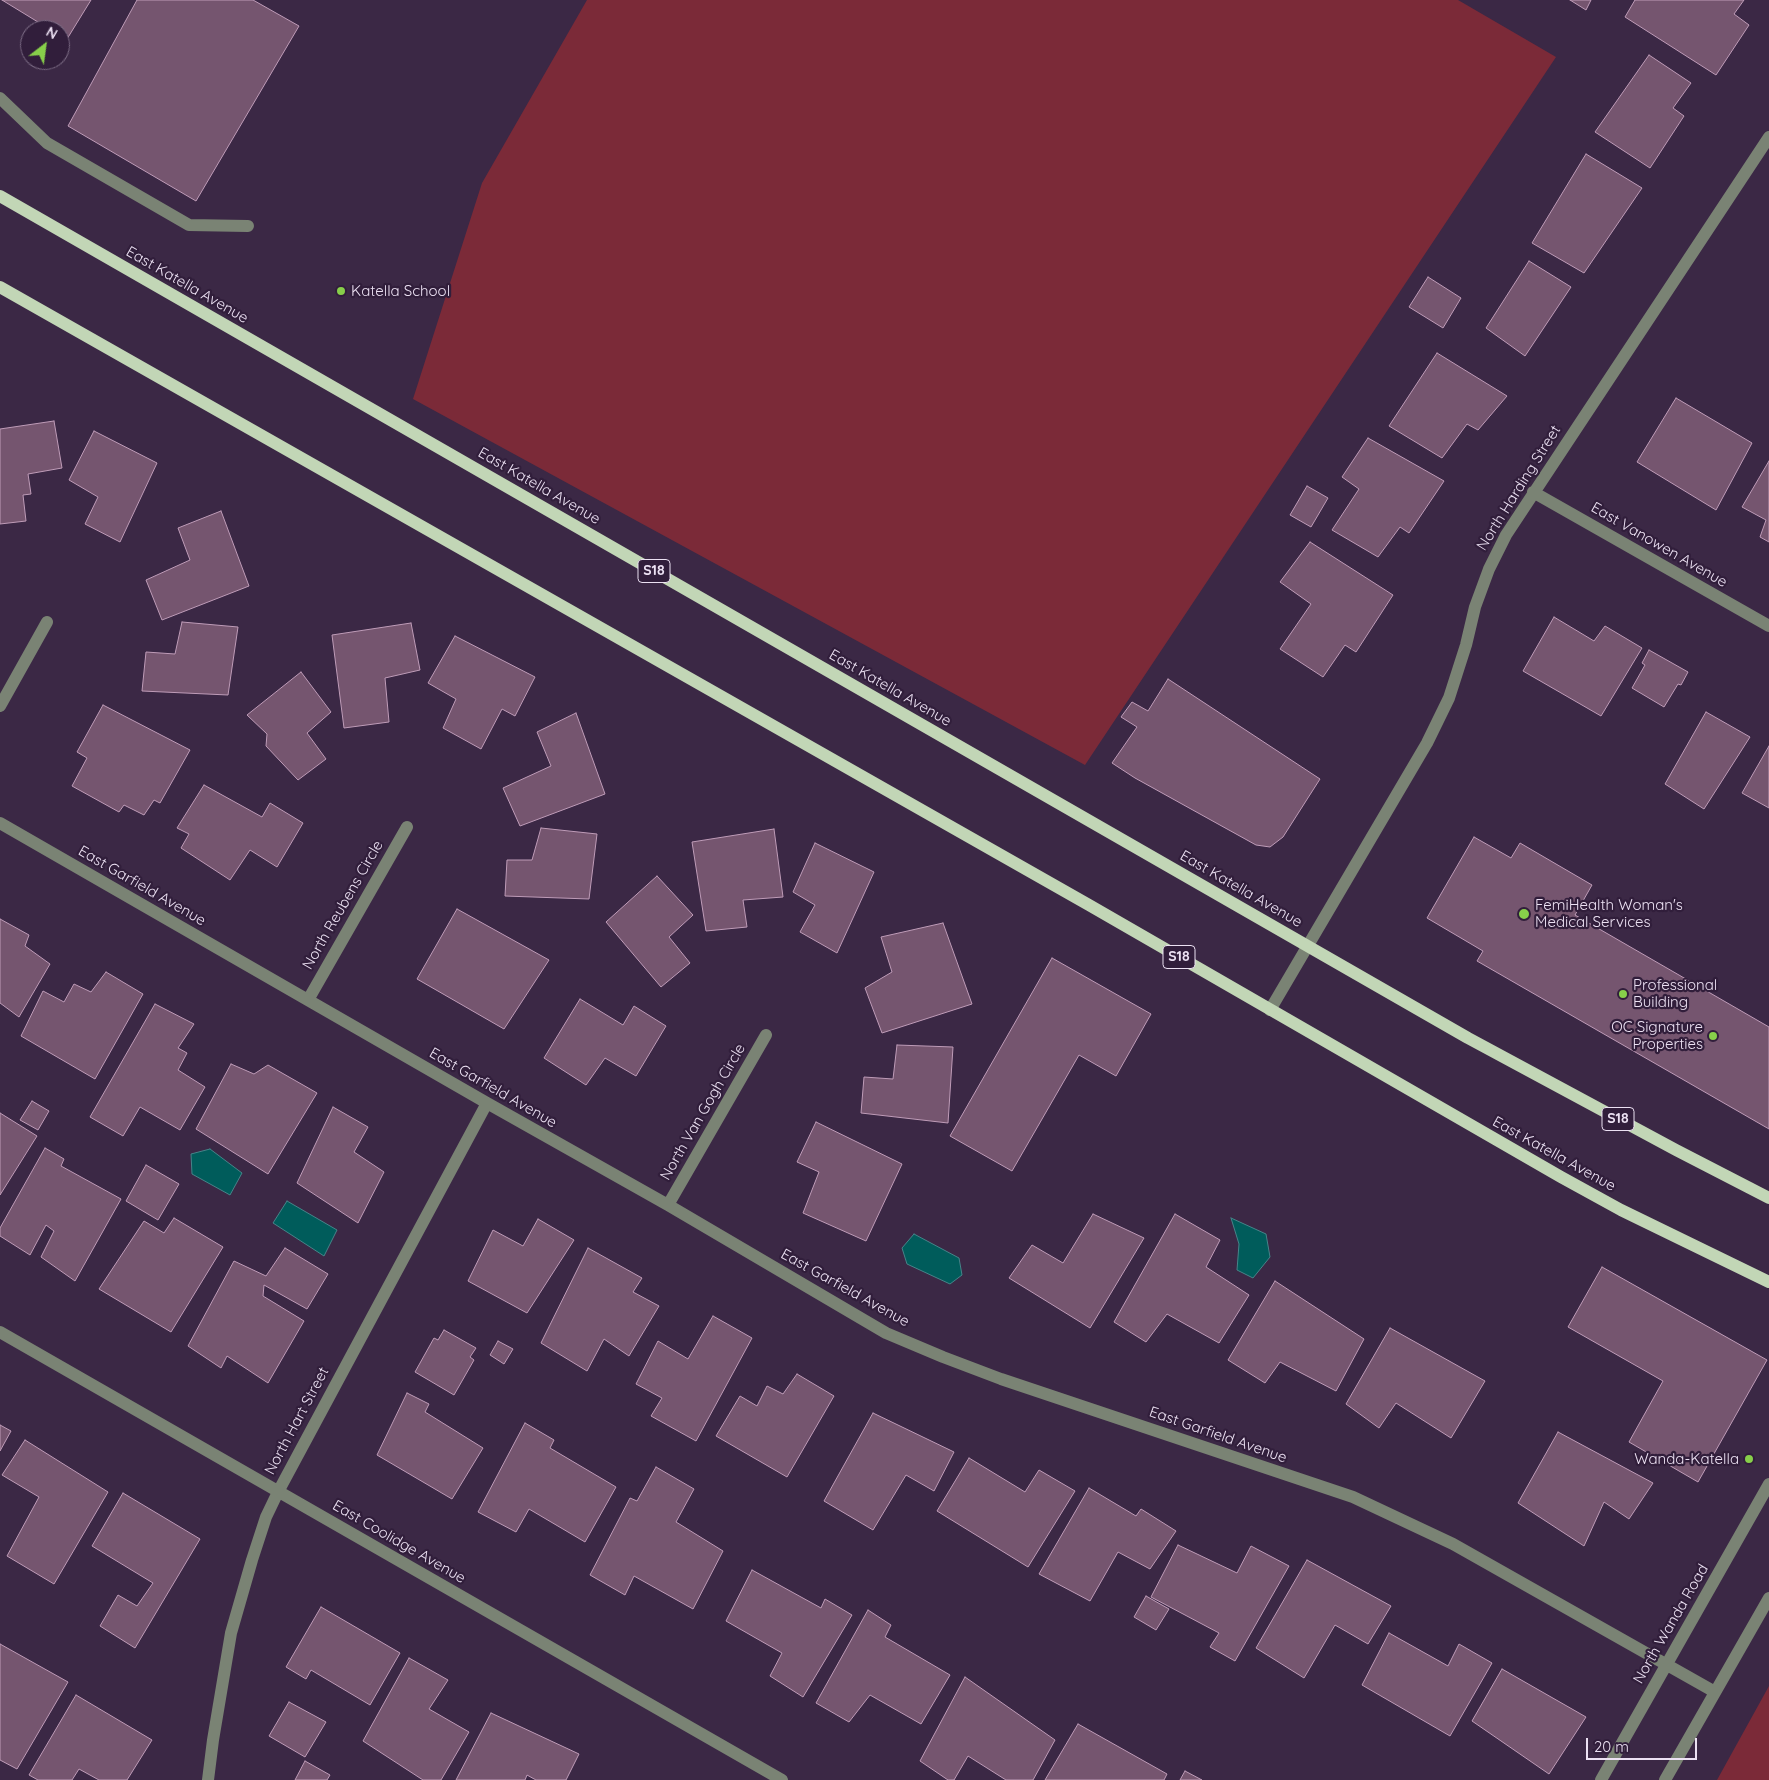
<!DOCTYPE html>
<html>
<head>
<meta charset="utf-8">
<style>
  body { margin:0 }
  #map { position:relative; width:1769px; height:1780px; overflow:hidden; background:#3b2845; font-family:Quicksand,sans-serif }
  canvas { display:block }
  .north { position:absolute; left:20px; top:20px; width:50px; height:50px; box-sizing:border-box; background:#311e3b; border:1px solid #7c6c85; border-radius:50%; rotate:30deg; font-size:14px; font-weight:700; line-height:20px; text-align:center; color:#ece1f3 }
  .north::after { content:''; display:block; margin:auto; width:18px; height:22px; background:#87cf4a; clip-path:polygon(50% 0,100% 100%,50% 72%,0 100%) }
  .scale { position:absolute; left:1586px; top:1738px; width:111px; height:22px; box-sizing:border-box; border:2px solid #ece1f3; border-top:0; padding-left:6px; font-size:15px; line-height:18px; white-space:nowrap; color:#ece1f3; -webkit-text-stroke:4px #311e3b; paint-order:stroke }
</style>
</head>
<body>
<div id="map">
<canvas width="1769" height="1780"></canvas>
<div class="north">N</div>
<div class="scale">20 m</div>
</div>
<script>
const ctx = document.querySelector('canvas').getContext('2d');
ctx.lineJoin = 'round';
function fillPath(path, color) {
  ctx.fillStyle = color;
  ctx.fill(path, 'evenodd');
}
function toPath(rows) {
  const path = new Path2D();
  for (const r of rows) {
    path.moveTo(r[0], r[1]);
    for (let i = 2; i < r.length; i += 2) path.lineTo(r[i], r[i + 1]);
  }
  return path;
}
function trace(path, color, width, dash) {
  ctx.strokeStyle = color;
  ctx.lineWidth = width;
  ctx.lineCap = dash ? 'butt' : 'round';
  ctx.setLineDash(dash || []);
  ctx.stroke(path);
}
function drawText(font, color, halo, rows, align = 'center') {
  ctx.font = font + ' Quicksand,sans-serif';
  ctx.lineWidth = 4.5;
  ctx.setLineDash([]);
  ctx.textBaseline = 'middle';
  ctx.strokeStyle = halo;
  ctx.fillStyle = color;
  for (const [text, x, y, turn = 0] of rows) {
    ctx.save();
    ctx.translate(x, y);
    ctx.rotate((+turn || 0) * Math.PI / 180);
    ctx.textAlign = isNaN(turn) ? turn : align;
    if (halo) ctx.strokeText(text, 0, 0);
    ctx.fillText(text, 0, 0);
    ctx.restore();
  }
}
fillPath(toPath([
  [587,0,1458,0,1556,57,1085,765,413,399,482,183],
  [1769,1686,1769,1780,1717,1780]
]), '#7b2a38');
const water = toPath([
  [210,1149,242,1173,230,1195,192,1174,191,1154,210,1149],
  [287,1201,337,1230,324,1256,273,1223,287,1201],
  [1231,1218,1266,1234,1270,1257,1253,1278,1237,1270,1239,1244,1231,1218],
  [914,1234,959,1258,962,1275,950,1284,907,1264,902,1248,914,1234]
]);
fillPath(water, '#005c5b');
trace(water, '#478489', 1);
const building = toPath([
  [2,0,91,0,67,39,60,35,60,30,51,30,2,0],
  [137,0,253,0,299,26,196,201,68,126,137,0],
  [1570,0,1591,0,1586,10,1570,0],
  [1635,0,1744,0,1734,14,1749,25,1716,75,1625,17,1635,0],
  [1649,55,1691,83,1673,108,1684,116,1650,168,1595,132,1649,55],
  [1586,154,1642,188,1584,273,1532,243,1586,154],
  [1529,261,1571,287,1525,356,1486,328,1529,261],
  [1428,277,1461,298,1443,328,1409,307,1428,277],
  [1437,353,1507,396,1478,430,1467,424,1442,458,1389,426,1437,353],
  [1676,398,1752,443,1716,510,1637,462,1676,398],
  [54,421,62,468,28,474,31,494,23,495,26,521,0,524,0,429,54,421],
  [94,431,157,463,120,542,85,524,98,497,69,480,94,431],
  [1368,438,1444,481,1409,533,1400,527,1378,557,1332,530,1359,489,1342,477,1368,438],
  [1769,461,1769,542,1760,537,1766,520,1742,507,1769,461],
  [1307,486,1328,498,1311,527,1290,515,1307,486],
  [221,511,249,586,162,620,146,580,190,560,178,528,221,511],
  [1310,542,1393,595,1356,652,1345,645,1323,677,1280,649,1311,604,1280,582,1310,542],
  [1554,617,1594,641,1605,626,1642,648,1601,716,1523,671,1554,617],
  [182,622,238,627,228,695,142,691,146,652,175,654,182,622],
  [411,623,420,670,385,678,389,722,344,728,332,635,411,623],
  [455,636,535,677,515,716,502,709,481,749,443,728,456,699,428,683,455,636],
  [1649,650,1688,672,1681,685,1678,684,1664,707,1632,688,1645,665,1642,663,1649,650],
  [301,672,331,712,307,733,326,759,298,780,266,746,267,734,247,715,301,672],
  [1168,679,1320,779,1283,837,1270,847,1256,845,1135,778,1112,763,1137,727,1121,717,1132,702,1148,711,1168,679],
  [103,705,190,750,160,803,154,800,144,815,124,805,119,812,72,786,87,758,77,752,103,705],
  [1706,712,1750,737,1704,809,1665,784,1706,712],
  [576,713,605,794,520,826,503,788,551,766,537,732,576,713],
  [1769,746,1769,808,1742,793,1769,746],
  [204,785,262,817,270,803,303,823,277,867,250,850,230,880,181,848,189,834,177,828,204,785],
  [541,828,597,834,589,899,505,896,507,860,532,860,541,828],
  [774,829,783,897,743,900,747,927,706,931,692,842,774,829],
  [1474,837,1511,858,1520,843,1592,885,1575,915,1769,1027,1769,1129,1477,961,1483,951,1427,918,1474,837],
  [815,843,874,872,837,953,800,932,815,905,793,892,815,843],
  [657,876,693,915,669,937,690,963,661,987,606,922,657,876],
  [457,909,549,960,504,1029,417,979,457,909],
  [0,919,29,935,25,946,50,964,19,1017,0,1003,0,919],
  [943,923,972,1004,882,1033,865,988,892,972,881,937,943,923],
  [1052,958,1151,1014,1116,1076,1079,1055,1012,1171,950,1136,1052,958],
  [106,972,143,994,95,1079,21,1036,43,991,64,1002,74,984,91,992,106,972],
  [580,999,623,1025,634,1006,666,1026,636,1076,605,1058,586,1085,544,1058,580,999],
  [155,1004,194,1024,178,1048,187,1053,178,1070,205,1087,180,1130,140,1107,123,1136,90,1117,155,1004],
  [897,1045,953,1047,948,1123,861,1113,864,1077,893,1079,897,1045],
  [231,1064,254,1074,268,1065,317,1093,268,1174,196,1129,231,1064],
  [32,1101,49,1111,38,1130,20,1120,32,1101],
  [333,1107,368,1127,354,1152,384,1172,358,1223,297,1183,333,1107],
  [0,1113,37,1136,0,1195,0,1113],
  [816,1122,902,1164,866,1241,803,1213,819,1172,797,1162,816,1122],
  [45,1148,64,1159,61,1166,121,1199,75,1281,41,1257,54,1231,46,1225,30,1255,0,1236,0,1228,45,1148],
  [146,1165,179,1184,158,1220,126,1201,146,1165],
  [1093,1214,1144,1238,1090,1328,1009,1278,1032,1245,1063,1263,1093,1214],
  [1175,1214,1220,1240,1206,1267,1249,1295,1219,1343,1167,1314,1146,1342,1114,1322,1175,1214],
  [174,1218,223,1247,171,1332,99,1289,144,1221,164,1233,174,1218],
  [538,1219,574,1240,527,1313,468,1281,493,1230,523,1246,538,1219],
  [285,1248,328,1274,307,1309,264,1285,263,1296,304,1321,268,1383,227,1356,221,1368,188,1346,234,1261,266,1276,285,1248],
  [588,1248,642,1278,633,1292,659,1306,629,1356,604,1339,587,1371,541,1343,588,1248],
  [1602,1267,1767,1360,1698,1482,1629,1442,1663,1381,1568,1327,1602,1267],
  [1275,1281,1364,1339,1336,1391,1280,1362,1265,1383,1228,1360,1275,1281],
  [713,1316,752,1338,696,1441,651,1416,662,1398,636,1384,658,1341,688,1359,713,1316],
  [1390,1328,1485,1381,1451,1438,1396,1403,1379,1428,1346,1404,1390,1328],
  [444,1330,476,1348,470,1357,474,1360,454,1395,415,1372,434,1338,438,1340,444,1330],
  [498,1341,513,1349,504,1364,490,1355,498,1341],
  [797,1374,834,1396,787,1477,716,1436,740,1396,757,1406,767,1386,783,1394,797,1374],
  [407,1393,429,1404,425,1412,483,1448,452,1499,377,1455,407,1393],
  [873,1413,954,1452,934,1491,906,1475,873,1530,824,1501,873,1413],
  [525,1423,554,1440,550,1448,616,1487,585,1542,529,1509,516,1532,478,1512,525,1423],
  [0,1425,11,1431,0,1451,0,1425],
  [1558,1432,1653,1483,1629,1519,1604,1502,1584,1546,1518,1503,1558,1432],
  [25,1440,108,1492,54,1584,7,1556,39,1497,2,1475,25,1440],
  [969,1458,1025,1492,1039,1470,1075,1491,1028,1567,937,1511,969,1458],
  [656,1467,694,1489,676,1522,723,1551,693,1609,634,1576,625,1595,590,1575,630,1498,637,1501,656,1467],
  [1089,1488,1136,1516,1141,1509,1176,1531,1150,1569,1118,1552,1090,1601,1039,1574,1089,1488],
  [123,1493,200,1539,135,1648,100,1626,118,1595,137,1606,153,1583,92,1546,123,1493],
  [1178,1545,1237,1573,1251,1546,1289,1566,1235,1661,1210,1647,1219,1633,1151,1597,1178,1545],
  [1307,1560,1391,1606,1368,1644,1335,1625,1304,1678,1256,1648,1307,1560],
  [752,1570,821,1608,825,1599,852,1615,803,1697,770,1676,782,1653,726,1621,752,1570],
  [1146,1596,1169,1609,1156,1630,1134,1617,1146,1596],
  [321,1607,400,1653,370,1705,311,1670,306,1679,286,1667,321,1607],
  [868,1610,891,1625,885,1637,950,1675,921,1724,870,1695,849,1722,816,1703,868,1610],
  [1389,1633,1448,1666,1459,1644,1492,1663,1450,1736,1362,1685,1389,1633],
  [0,1644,68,1682,17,1769,0,1760,0,1644],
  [409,1658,448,1680,429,1709,469,1732,441,1780,423,1780,363,1741,409,1658],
  [1502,1669,1586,1717,1549,1774,1472,1721,1502,1669],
  [965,1677,1055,1740,1033,1780,1006,1780,968,1756,954,1780,948,1780,920,1761,965,1677],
  [76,1695,152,1740,127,1780,99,1780,79,1769,72,1780,38,1780,29,1775,76,1695],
  [289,1702,326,1722,305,1757,269,1736,289,1702],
  [491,1713,579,1754,566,1780,536,1780,527,1775,525,1780,456,1780,491,1713],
  [1078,1724,1167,1774,1164,1780,1045,1780,1078,1724],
  [305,1761,330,1775,327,1780,295,1780,305,1761],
  [1185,1771,1202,1780,1180,1780,1185,1771]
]);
fillPath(building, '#75556f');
trace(building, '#bf9cb8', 1);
trace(toPath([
  [0,98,47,143,189,225,248,226],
  [1533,492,1769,626],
  [0,706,47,622],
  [0,823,487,1103,668,1205,886,1333,943,1357,1001,1379,1353,1497,1453,1544,1715,1692],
  [308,1000,407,827],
  [1270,1010,1427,743,1449,698,1466,645,1475,607,1489,569,1506,535,1769,137],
  [668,1205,766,1035],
  [0,1332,782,1780],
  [208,1780,213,1740,231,1633,252,1560,266,1517,278,1492,487,1103],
  [1601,1780,1769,1484],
  [1665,1780,1769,1598]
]), '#7a8374', 12);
trace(toPath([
  [0,196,1468,1038,1676,1150,1769,1198],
  [0,287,1089,905,1561,1177,1621,1210,1769,1282]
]), '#c2d6b6', 12);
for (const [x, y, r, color] of [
  [341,291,5,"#87cf4a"],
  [1524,914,6,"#87cf4a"],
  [1623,994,5,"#87cf4a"],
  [1713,1036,5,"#87cf4a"],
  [1749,1459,5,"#87cf4a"]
]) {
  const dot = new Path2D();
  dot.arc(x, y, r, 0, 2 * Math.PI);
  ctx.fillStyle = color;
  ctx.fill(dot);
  trace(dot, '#311e3b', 2);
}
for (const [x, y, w] of [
  [654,571,32],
  [1179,957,32],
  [1618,1119,32]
]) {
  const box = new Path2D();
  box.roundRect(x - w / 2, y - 11.5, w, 23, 4);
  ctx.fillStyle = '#311e3b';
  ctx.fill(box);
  trace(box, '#ece1f3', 1);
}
drawText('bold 14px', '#ece1f3', null, [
  ["S18",654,571],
  ["S18",1179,957],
  ["S18",1618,1119]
]);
drawText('15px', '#ece1f3', '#311e3b', [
  ["East Katella Avenue",187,285,30],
  ["East Katella Avenue",539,486,30],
  ["North Harding Street",1519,488,-58],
  ["East Vanowen Avenue",1659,545,30],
  ["East Katella Avenue",890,688,30],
  ["East Garfield Avenue",142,886,30],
  ["East Katella Avenue",1241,889,30],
  ["North Reubens Circle",343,905,-60],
  ["East Garfield Avenue",493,1088,30],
  ["North Van Gogh Circle",703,1112,-60],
  ["East Katella Avenue",1554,1154,29],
  ["East Garfield Avenue",845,1288,29],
  ["North Hart Street",297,1421,-62],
  ["East Garfield Avenue",1218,1435,19],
  ["East Coolidge Avenue",399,1542,30],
  ["North Wanda Road",1671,1624,-60]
]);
drawText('15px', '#ece1f3', '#311e3b', [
  ["Katella School",351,291],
  ["FemiHealth Woman's",1535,905],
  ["Medical Services",1535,922],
  ["Professional",1633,985],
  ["Building",1633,1002],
  ["OC Signature",1703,1027,"right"],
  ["Properties",1703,1044,"right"],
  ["Wanda-Katella",1739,1459,"right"]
], 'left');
</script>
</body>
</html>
